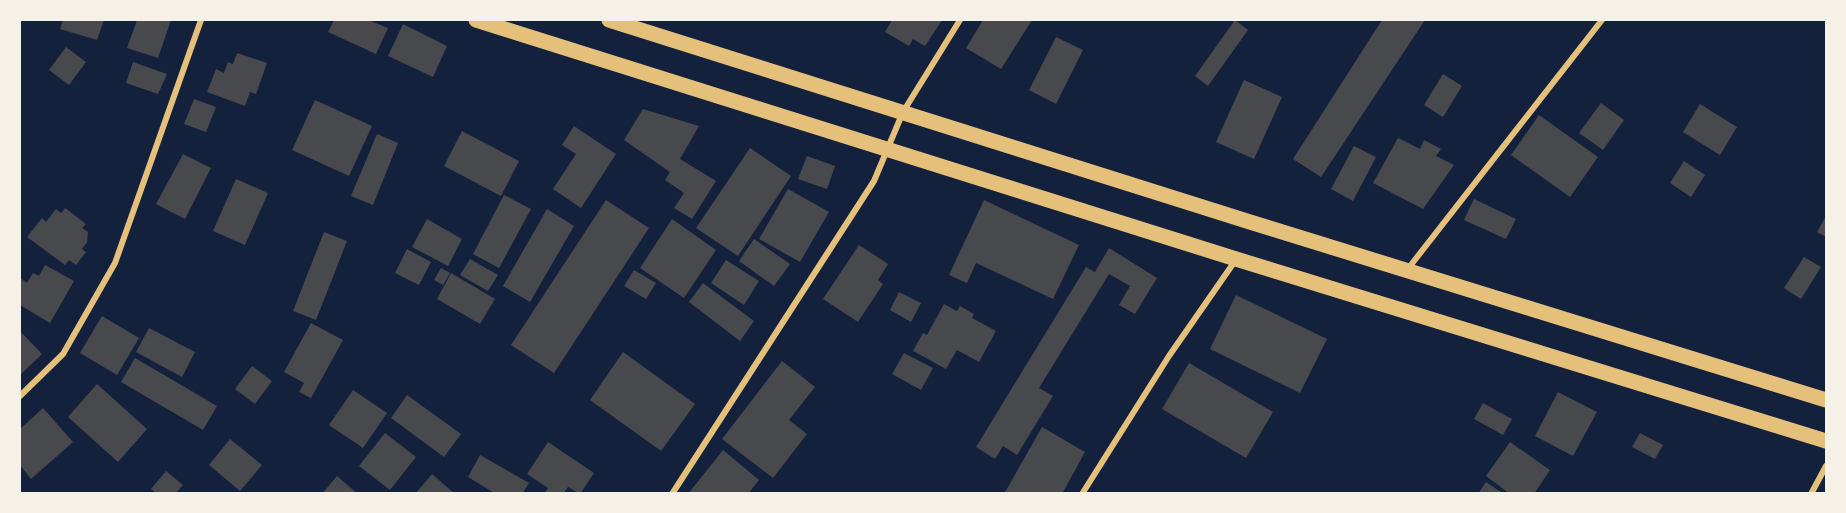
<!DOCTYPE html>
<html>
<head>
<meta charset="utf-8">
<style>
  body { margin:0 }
  #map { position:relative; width:1846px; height:513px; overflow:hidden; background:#14213d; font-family:"Asap Condensed",sans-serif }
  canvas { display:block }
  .frame { position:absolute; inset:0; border:21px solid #f6f1e7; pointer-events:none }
</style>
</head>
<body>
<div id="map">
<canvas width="1846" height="513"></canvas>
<div class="frame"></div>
</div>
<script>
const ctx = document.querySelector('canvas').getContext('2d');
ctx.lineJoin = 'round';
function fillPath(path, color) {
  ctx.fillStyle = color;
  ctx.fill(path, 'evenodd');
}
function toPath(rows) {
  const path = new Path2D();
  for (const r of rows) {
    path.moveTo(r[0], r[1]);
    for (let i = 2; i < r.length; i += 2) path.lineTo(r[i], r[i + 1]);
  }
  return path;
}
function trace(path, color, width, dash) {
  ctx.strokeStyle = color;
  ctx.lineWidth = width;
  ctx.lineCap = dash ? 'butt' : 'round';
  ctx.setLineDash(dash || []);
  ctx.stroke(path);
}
fillPath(toPath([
  [63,20,104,20,97,40,60,29],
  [137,20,171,20,158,58,127,48],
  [334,20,368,20,388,28,376,54,328,32],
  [892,20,942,20,925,46,913,39,909,46,885,32],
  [983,20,1032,20,1001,69,966,48],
  [1235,20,1248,30,1208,86,1195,76],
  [1382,20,1425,20,1321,177,1293,159],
  [403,24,447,46,433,77,388,56],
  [1056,37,1083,50,1056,104,1029,90],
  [66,47,86,62,69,85,49,70],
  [237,53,267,63,256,94,250,92,245,106,207,92,216,69,224,73,228,62,233,64],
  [133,62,167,74,158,94,126,83],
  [1443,74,1462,86,1443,117,1424,105],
  [1244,80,1282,97,1254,159,1216,142],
  [194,99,216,107,206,132,184,124],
  [315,100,372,126,349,176,292,150],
  [1601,103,1624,120,1603,150,1579,133],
  [1700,104,1737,127,1720,155,1683,132],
  [643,109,699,126,680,159,716,181,692,219,674,208,684,193,665,180,670,172,624,140],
  [1539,115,1598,157,1570,197,1511,155],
  [574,126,616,154,581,208,553,189,576,154,562,145],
  [462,131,519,161,501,196,444,166],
  [377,134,398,143,373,205,351,196],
  [1398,138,1420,149,1424,140,1441,149,1436,156,1454,165,1423,209,1373,183],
  [1354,146,1376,157,1353,201,1331,189],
  [750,148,791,176,738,256,696,228],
  [183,154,211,168,185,219,156,204],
  [807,156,835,166,827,189,798,179],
  [1684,161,1705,175,1691,197,1670,183],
  [236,179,268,193,245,245,213,231],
  [788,189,829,212,800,262,759,239],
  [504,195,531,209,499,268,473,254],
  [1474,199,1516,219,1506,239,1464,220],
  [606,200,649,228,554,373,511,345],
  [984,200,1079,245,1053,299,976,263,967,283,949,275],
  [65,208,86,224,82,228,88,232,87,242,82,249,86,252,76,265,69,260,65,265,27,237,42,218,46,222,56,209,61,213],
  [547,209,574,226,530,302,503,286],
  [1826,216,1826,237,1817,232],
  [427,219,462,239,448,266,412,247],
  [672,219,716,250,684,298,640,268],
  [324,232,347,241,316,320,293,311],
  [754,239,790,264,774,286,739,261],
  [859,245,888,264,878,280,883,284,858,322,823,299],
  [1109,248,1157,278,1135,314,1119,305,1130,286,1109,274,1039,388,1053,396,1017,455,1003,446,995,459,976,447,1086,267,1095,272],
  [407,249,431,262,419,285,395,273],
  [1804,257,1821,267,1801,299,1784,288],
  [470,259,498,275,488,291,460,275],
  [726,260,759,281,744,305,711,283],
  [45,265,74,281,50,323,20,305,20,278,27,283,33,273,39,276],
  [441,268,450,273,443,285,434,280],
  [634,270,656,283,646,299,624,286],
  [451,273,495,299,480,324,437,299],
  [703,283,754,321,740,341,689,302],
  [899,292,921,303,911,322,890,310],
  [1236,295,1327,339,1300,393,1210,349],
  [944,304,957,311,960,306,974,314,972,318,996,331,979,362,957,350,946,369,913,351,923,333,927,335],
  [102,316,139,338,117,375,80,353],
  [311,323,343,340,311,398,299,392,304,383,284,372],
  [149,328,195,352,182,377,136,352],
  [20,331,42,354,20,375],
  [623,352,695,404,661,451,590,400],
  [904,353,933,368,921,390,892,374],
  [135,358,217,406,203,430,121,382],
  [782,361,815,387,789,420,807,434,773,478,722,439],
  [1189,363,1273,412,1246,458,1162,409],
  [252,366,272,381,255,404,235,389],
  [97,384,147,429,118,462,68,417],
  [353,390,387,413,363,448,329,425],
  [1558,392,1597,412,1573,456,1535,436],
  [407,395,461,434,444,457,391,418],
  [1483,403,1512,419,1503,435,1474,419],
  [43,408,73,442,31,479,20,465,20,429],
  [1042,427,1085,452,1062,494,1004,494],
  [385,433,416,457,390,490,359,466],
  [1640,433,1663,445,1655,459,1632,447],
  [230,439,262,465,240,491,209,465],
  [548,442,594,473,580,494,568,487,563,494,547,494,545,492,548,488,527,474],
  [1510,442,1550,470,1534,494,1510,494,1486,476],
  [723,450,759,480,748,494,688,494],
  [480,455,529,483,522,494,496,494,468,477],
  [166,471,183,485,175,494,157,494,151,489],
  [432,474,455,494,415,494],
  [337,476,358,494,322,494],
  [1486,482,1504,494,1478,494]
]), '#48494c');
trace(toPath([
  [1407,270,1602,20],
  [20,396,63,354,115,263,201,20],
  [672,494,874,181,903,112,960,20],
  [1082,494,1169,356,1235,261],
  [1811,494,1826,466]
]), '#e5c07b', 6);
trace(toPath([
  [476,20,1236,259,1826,441],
  [609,20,1250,222,1826,400]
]), '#e5c07b', 15);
</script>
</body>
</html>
